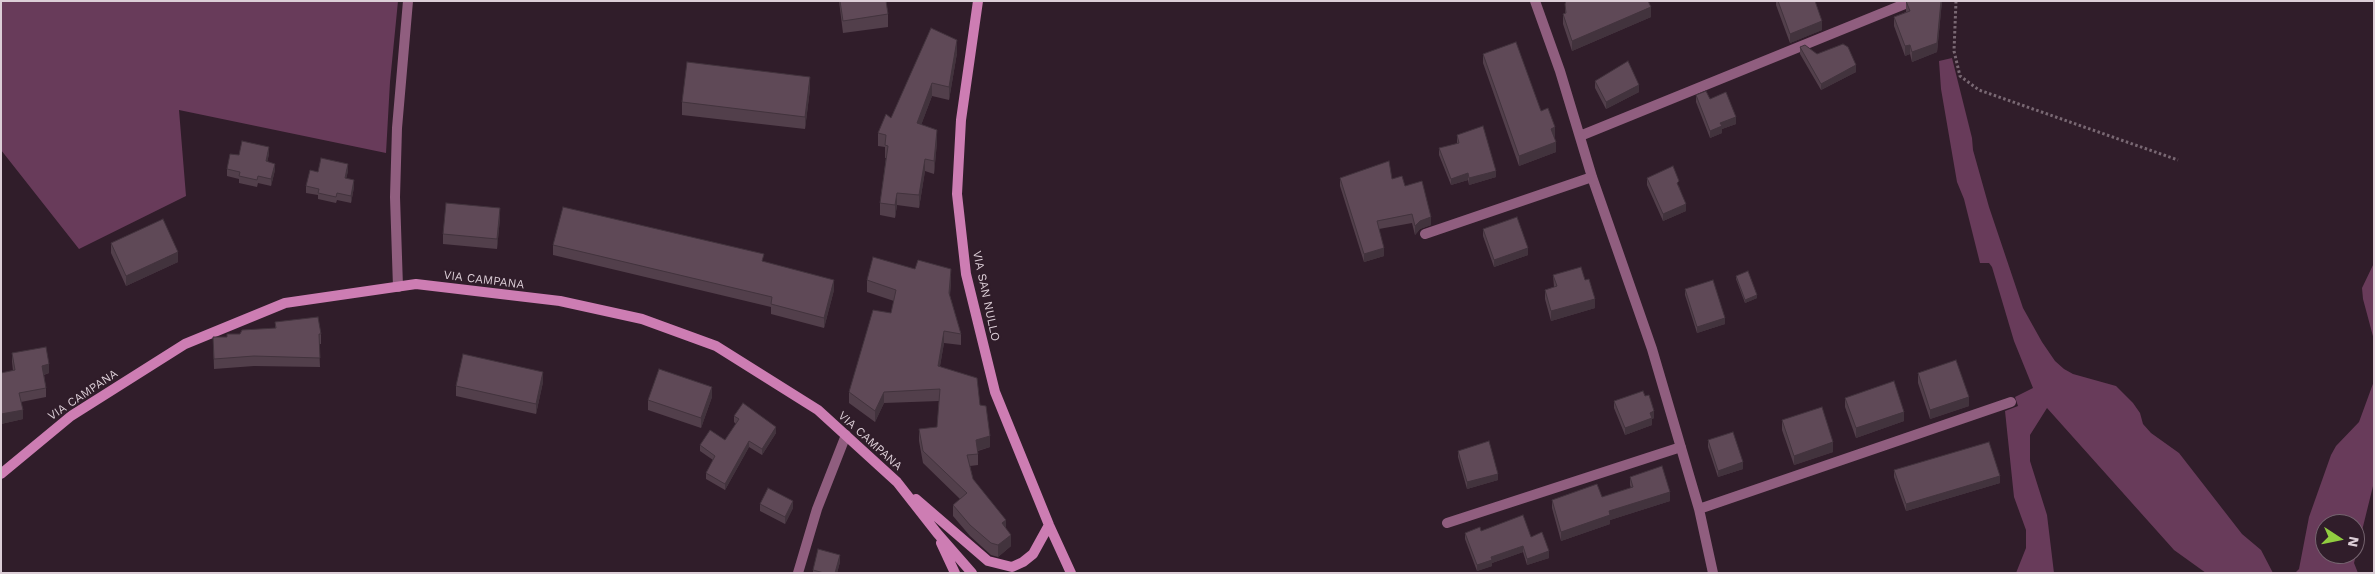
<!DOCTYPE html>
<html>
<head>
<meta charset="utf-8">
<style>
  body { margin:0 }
  #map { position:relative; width:2375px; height:574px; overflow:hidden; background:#301d2a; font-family:"Work Sans",sans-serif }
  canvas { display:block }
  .frame { position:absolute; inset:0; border:2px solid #dcced7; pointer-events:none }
  .north { position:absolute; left:2315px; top:514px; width:50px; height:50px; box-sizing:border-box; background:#301d2a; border:1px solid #75646f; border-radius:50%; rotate:101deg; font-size:14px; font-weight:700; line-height:20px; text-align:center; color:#dcced7 }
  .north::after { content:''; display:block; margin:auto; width:18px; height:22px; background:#91cd40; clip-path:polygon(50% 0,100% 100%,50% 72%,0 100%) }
</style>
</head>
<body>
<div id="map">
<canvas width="2375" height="574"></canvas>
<div class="frame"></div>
<div class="north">N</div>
</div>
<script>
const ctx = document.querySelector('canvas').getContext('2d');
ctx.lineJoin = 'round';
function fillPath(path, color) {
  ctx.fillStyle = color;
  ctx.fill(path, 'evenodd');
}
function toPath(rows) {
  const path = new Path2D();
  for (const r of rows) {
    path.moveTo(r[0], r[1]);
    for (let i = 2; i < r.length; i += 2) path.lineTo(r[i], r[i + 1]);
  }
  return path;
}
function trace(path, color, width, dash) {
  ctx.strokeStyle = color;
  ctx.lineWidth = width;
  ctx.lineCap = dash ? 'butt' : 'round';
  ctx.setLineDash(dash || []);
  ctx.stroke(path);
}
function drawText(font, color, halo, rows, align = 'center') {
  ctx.font = font + ' "Work Sans",sans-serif';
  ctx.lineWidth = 4;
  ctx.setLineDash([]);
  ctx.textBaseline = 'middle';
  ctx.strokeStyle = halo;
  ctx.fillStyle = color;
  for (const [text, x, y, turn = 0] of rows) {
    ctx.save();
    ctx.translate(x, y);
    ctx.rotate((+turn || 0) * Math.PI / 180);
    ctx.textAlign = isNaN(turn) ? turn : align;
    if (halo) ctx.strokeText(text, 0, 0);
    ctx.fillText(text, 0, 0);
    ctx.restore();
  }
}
fillPath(toPath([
  [1,1,398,1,390,82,386,153,179,110,186,196,79,249,1,150],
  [1952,58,1972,138,1973,150,1989,207,2023,308,2042,342,2055,361,2064,369,2073,374,2116,386,2133,403,2140,413,2143,424,2151,433,2179,453,2242,534,2261,550,2273,573,2206,573,2174,550,2047,408,2030,435,2030,461,2047,515,2054,573,2016,573,2026,548,2026,530,2014,497,2005,411,2018,406,2015,397,2033,388,2014,341,1992,267,1989,263,1980,263,1964,199,1957,182,1941,89,1939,61],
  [2374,263,2374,340,2363,299,2362,288],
  [2374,381,2374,482,2354,563,2358,573,2295,573,2299,569,2309,517,2331,455,2336,446,2359,422],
  [2325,524,2355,524,2355,554,2325,554]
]), '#683b5a');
trace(toPath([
  [1956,1,1954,51,1960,76,1979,90,2178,160]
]), '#796873', 3, [2.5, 2.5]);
trace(toPath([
  [1535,1,1560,71,1592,177,1652,349,1699,509,1713,573],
  [1580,136,1912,1],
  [1425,234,1592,177],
  [398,287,395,197,397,128,408,1],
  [1699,509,2011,402],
  [1447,523,1681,447],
  [798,573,817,509,846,435]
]), '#905e7f', 10);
trace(toPath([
  [978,1,961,120,957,194,966,274,995,392,1049,525,1071,573],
  [1,474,71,416,185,344,285,303,416,284,560,301,642,319,716,346,818,410,897,482,937,533,972,573],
  [916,499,988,561,1012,567,1023,562,1033,554,1049,525],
  [941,543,955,573]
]), '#cd7db3', 10);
fillPath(toPath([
  [839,1,886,1,888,14,888,27,843,33],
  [1776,1,1815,1,1822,30,1790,43,1776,5],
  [1906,1,1942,1,1937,52,1912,62,1910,54,1905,56,1894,26,1894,17,1906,12],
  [1565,4,1651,17,1572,51,1563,24,1563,14,1565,14],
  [1800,47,1817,54,1856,72,1821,90,1800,54],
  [957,53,949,100,932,96,921,125,937,142,934,174,925,171,919,208,897,205,895,218,880,215,880,203,886,158,885,158,885,147,878,146,878,133,891,118],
  [1483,54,1541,111,1555,136,1554,137,1556,152,1519,166,1483,63],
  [1595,81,1639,92,1606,109,1595,88],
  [810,89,805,129,682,115,682,102],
  [1696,95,1710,99,1736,124,1722,129,1722,133,1710,138,1696,102],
  [1457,135,1496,177,1469,185,1468,180,1451,185,1439,155,1439,148,1457,144],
  [269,154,267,162,275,170,271,186,258,183,257,187,239,183,239,179,227,176,227,169,239,155],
  [348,171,346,178,354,187,351,203,337,200,336,203,318,199,318,195,306,193,306,186,318,172],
  [1340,178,1392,179,1405,186,1431,225,1420,229,1415,235,1412,223,1379,229,1384,256,1364,262,1340,186],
  [1647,178,1679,186,1686,211,1663,221,1647,185],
  [500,218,497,249,443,244,443,234],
  [1483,229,1528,255,1494,267,1483,236],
  [111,243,178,262,126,286,111,253],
  [553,245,764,262,834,290,824,328,771,314,771,307,553,255],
  [1553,275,1585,280,1595,308,1551,321,1545,299,1545,290,1554,287],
  [1736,276,1757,298,1745,303,1736,279],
  [867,280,951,281,950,296,961,334,961,345,944,343,940,366,980,405,990,447,978,451,978,465,970,466,973,479,1006,529,1011,546,998,557,991,555,970,536,953,516,953,505,960,499,923,463,919,441,919,429,937,427,939,401,884,403,875,422,849,403,849,392,891,313,894,301,867,292],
  [1685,289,1725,324,1697,333,1685,295],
  [275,322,321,334,321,344,319,344,320,367,254,366,214,369,213,337,227,337,240,334,275,328],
  [12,353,49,373,44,375,46,388,46,397,21,402,23,419,1,424,1,373,13,371,12,362],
  [1918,373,1969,406,1930,419,1918,383],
  [543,382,536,414,456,396,456,386],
  [712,397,701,428,648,410,648,400],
  [1845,398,1904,421,1856,438,1845,407],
  [1614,401,1654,418,1652,419,1652,425,1625,435,1614,408],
  [734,416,776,433,762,455,749,447,725,490,706,479,706,473,713,460,700,451,700,445,725,440,736,424,734,422],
  [1782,420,1833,452,1794,465,1782,430],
  [1708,440,1743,469,1718,477,1708,447],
  [1458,451,1498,480,1467,489,1458,457],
  [1894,470,2000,483,1906,511,1894,477],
  [1630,477,1670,501,1610,520,1610,524,1561,541,1552,508,1552,500,1602,497,1631,488,1630,485],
  [760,504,793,508,785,524,760,511],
  [1481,531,1531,537,1549,558,1527,565,1523,552,1492,563,1492,566,1477,571,1465,539,1465,533],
  [840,562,837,573,813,573,813,570]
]), '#523f4b');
fillPath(toPath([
  [1941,1,1942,1,1937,52,1912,62,1912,52],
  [1651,7,1651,17,1572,51,1572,41],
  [1822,21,1822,30,1790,43,1790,34],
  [957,40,957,53,949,100,949,87],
  [1910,45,1910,54,1905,56,1905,46],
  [1856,65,1856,72,1821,90,1821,84],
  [810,77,810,89,805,129,805,117],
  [932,83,932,96,917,136,917,123],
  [1639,85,1639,92,1606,109,1606,102],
  [1736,117,1736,124,1722,129,1722,133,1710,138,1710,131,1720,123],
  [1555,127,1555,136,1551,138,1551,129],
  [937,130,937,142,934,174,934,161],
  [1556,142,1556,152,1519,166,1519,156],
  [269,147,269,154,266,168,266,161],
  [925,159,925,171,919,208,919,195],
  [275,164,275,170,271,186,271,179],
  [348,164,348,171,345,185,345,178],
  [1496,171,1496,177,1469,185,1469,178],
  [1468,173,1468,180,1451,185,1451,179],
  [354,180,354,187,351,203,351,196],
  [897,193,897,205,895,218,895,205],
  [1686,204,1686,211,1663,221,1663,214],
  [500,208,500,218,497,249,497,239],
  [1431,217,1431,225,1420,229,1415,235,1415,226,1420,221],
  [1384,248,1384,256,1364,262,1364,254],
  [1528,248,1528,255,1494,267,1494,260],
  [178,252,178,262,126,286,126,276],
  [951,269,951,281,949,304,949,293],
  [834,280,834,290,824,328,824,318],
  [1757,295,1757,298,1745,303,1745,300],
  [1595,299,1595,308,1551,321,1551,311],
  [1725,318,1725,324,1697,333,1697,327],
  [944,331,944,343,938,377,938,366],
  [49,364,49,373,42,375,42,366],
  [543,372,543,382,536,414,536,404],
  [712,387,712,397,701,428,701,418],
  [884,392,884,403,875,422,875,411],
  [1969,397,1969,406,1930,419,1930,410],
  [23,410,23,419,1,424,1,414],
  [1654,411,1654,418,1652,419,1652,425,1625,435,1625,428],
  [1904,412,1904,421,1856,438,1856,428],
  [776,427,776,433,762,455,762,449],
  [990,436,990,447,976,451,976,440],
  [749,441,749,447,725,490,725,484],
  [1833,442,1833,452,1794,465,1794,456],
  [1743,462,1743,469,1718,477,1718,471],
  [1498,474,1498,480,1467,489,1467,482],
  [2000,476,2000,483,1906,511,1906,504],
  [1670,492,1670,501,1610,520,1610,524,1561,541,1561,532,1609,511],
  [793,501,793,508,785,524,785,517],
  [1006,520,1006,531,1002,523],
  [1011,535,1011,546,998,557,998,545],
  [1523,546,1523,552,1492,563,1492,566,1477,571,1477,565,1491,557],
  [1549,551,1549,558,1527,565,1527,559],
  [840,555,840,562,837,573,835,573]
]), '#42333d');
const building = toPath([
  [840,1,886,1,888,14,843,21,840,1],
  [1566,1,1648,1,1651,7,1572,41,1563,14,1566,13,1565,4,1566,1],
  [1778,1,1815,1,1822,21,1790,34,1778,1],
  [1906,1,1941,1,1937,43,1912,52,1910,45,1905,46,1894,17,1910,11,1906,1],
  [931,28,957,40,949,87,932,83,917,123,937,130,934,161,925,159,919,195,897,193,895,205,880,203,888,146,885,145,886,135,878,133,886,114,891,118,931,28],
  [1516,42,1541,111,1548,108,1555,127,1551,129,1556,142,1519,156,1483,54,1516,42],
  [1843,44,1848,47,1856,65,1821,84,1800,47,1805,45,1817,54,1843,44],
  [1628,61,1639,85,1606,102,1595,81,1628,61],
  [687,62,810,77,805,117,682,102,687,62],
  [1706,91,1710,99,1726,92,1736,117,1720,123,1722,126,1710,131,1696,95,1706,91],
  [1483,126,1496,171,1469,178,1468,173,1451,179,1439,148,1459,143,1457,135,1483,126],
  [242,141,269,147,266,161,275,164,271,179,258,176,257,180,239,176,240,172,227,169,230,154,239,155,242,141],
  [321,158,348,164,345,178,354,180,351,196,337,193,336,197,318,193,319,189,306,186,310,170,318,172,321,158],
  [1389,161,1392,179,1402,176,1405,186,1422,181,1431,217,1420,221,1415,226,1412,214,1377,221,1384,248,1364,254,1340,178,1389,161],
  [1673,166,1679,181,1677,183,1686,204,1663,214,1647,178,1673,166],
  [446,203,500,208,497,239,443,234,446,203],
  [563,207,764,254,762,261,834,280,824,318,771,304,772,297,553,245,563,207],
  [1517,217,1528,248,1494,260,1483,229,1517,217],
  [163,219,178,252,126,276,111,243,163,219],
  [873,257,915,269,918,260,951,269,949,293,961,334,944,331,938,366,977,378,980,405,986,406,990,436,976,440,978,454,967,455,973,479,1006,520,1002,523,1011,535,998,545,991,543,970,525,953,505,967,493,923,451,919,429,937,427,940,389,884,392,875,411,849,392,873,310,891,313,896,290,867,280,873,257],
  [1581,267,1585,280,1589,279,1595,299,1551,311,1545,290,1557,286,1553,275,1581,267],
  [1748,271,1757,295,1745,300,1736,276,1748,271],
  [1713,280,1725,318,1697,327,1685,289,1713,280],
  [318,317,321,334,319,334,320,358,254,356,214,359,213,337,227,337,227,334,240,334,242,330,276,328,275,322,318,317],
  [46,347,49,364,42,366,46,388,19,393,23,410,1,414,1,373,15,370,12,353,46,347],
  [463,354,543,372,536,404,456,386,463,354],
  [1956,360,1969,397,1930,410,1918,373,1956,360],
  [659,369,712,387,701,418,648,400,659,369],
  [1894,381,1904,412,1856,428,1845,398,1894,381],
  [1643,391,1645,396,1649,395,1654,411,1650,413,1652,418,1625,428,1614,401,1643,391],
  [743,403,776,427,762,449,749,441,725,484,706,473,715,456,700,445,710,430,725,440,739,419,734,416,743,403],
  [1822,407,1833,442,1794,456,1782,420,1822,407],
  [1733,432,1743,462,1718,471,1708,440,1733,432],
  [1489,441,1498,474,1467,482,1458,451,1489,441],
  [1989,442,2000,476,1906,504,1894,470,1989,442],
  [1662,466,1670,492,1609,511,1610,515,1561,532,1552,500,1597,484,1602,497,1633,487,1630,477,1662,466],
  [768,488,793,501,785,517,760,504,768,488],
  [1523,515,1531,537,1542,532,1549,551,1527,559,1523,546,1491,557,1492,560,1477,565,1465,533,1480,527,1481,531,1523,515],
  [818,549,840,555,835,573,824,573,813,570,818,549]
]);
fillPath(building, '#5f4957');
trace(building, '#42333d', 1);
drawText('12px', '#dcced7', '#301d2a', [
  ["VIA CAMPANA",484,280,7],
  ["VIA SAN NULLO",986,296,78],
  ["VIA CAMPANA",83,395,-34],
  ["VIA CAMPANA",870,441,42]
]);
</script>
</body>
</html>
